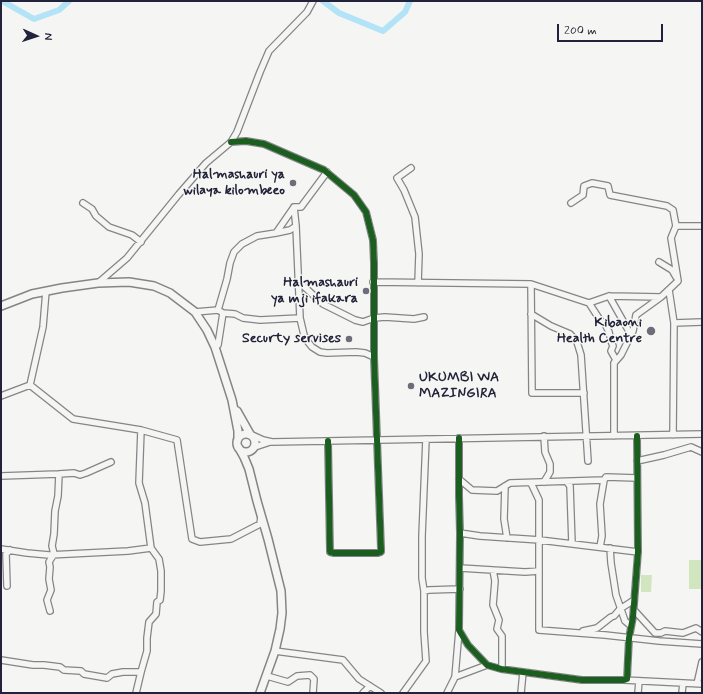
<!DOCTYPE html>
<html>
<head>
<meta charset="utf-8">
<style>
  body { margin:0 }
  #map { position:relative; width:703px; height:694px; overflow:hidden; background:#f5f5f3; font-family:Mynerve,sans-serif }
  canvas { display:block }
  .frame { position:absolute; inset:0; border:2px solid #22223b; pointer-events:none }
  .north { position:absolute; left:16px; top:16px; width:40px; height:40px; -webkit-text-stroke:3px #f6f6f2; paint-order:stroke; rotate:93deg; font-size:11px; font-weight:700; line-height:16px; text-align:center; color:#22223b }
  .north::after { content:''; display:block; margin:auto; width:14px; height:18px; background:#22223b; clip-path:polygon(50% 0,100% 100%,50% 72%,0 100%) }
  .scale { position:absolute; left:557px; top:24px; width:106px; height:18px; box-sizing:border-box; border:2px solid #22223b; border-top:0; padding-left:5px; font-size:12px; line-height:14px; white-space:nowrap; color:#22223b; -webkit-text-stroke:3px #f6f6f2; paint-order:stroke }
</style>
</head>
<body>
<div id="map">
<canvas width="703" height="694"></canvas>
<div class="frame"></div>
<div class="north">N</div>
<div class="scale">200 m</div>
</div>
<script>
const ctx = document.querySelector('canvas').getContext('2d');
ctx.lineJoin = 'round';
function fillPath(path, color) {
  ctx.fillStyle = color;
  ctx.fill(path, 'evenodd');
}
function toPath(rows) {
  const path = new Path2D();
  for (const r of rows) {
    if (r.length === 3) {
      path.moveTo(r[0] + r[2], r[1]);
      path.arc(r[0], r[1], r[2], 0, 2 * Math.PI);
      continue;
    }
    path.moveTo(r[0], r[1]);
    for (let i = 2; i < r.length; i += 2) path.lineTo(r[i], r[i + 1]);
  }
  return path;
}
function trace(path, color, width, dash) {
  ctx.strokeStyle = color;
  ctx.lineWidth = width;
  ctx.lineCap = dash ? 'butt' : 'round';
  ctx.setLineDash(dash || []);
  ctx.stroke(path);
}
function drawText(font, color, halo, rows, align = 'center') {
  ctx.font = font + ' Mynerve,sans-serif';
  ctx.lineWidth = 3;
  ctx.setLineDash([]);
  ctx.textBaseline = 'middle';
  ctx.strokeStyle = halo;
  ctx.fillStyle = color;
  for (const [text, x, y, turn = 0] of rows) {
    ctx.save();
    ctx.translate(x, y);
    ctx.rotate((+turn || 0) * Math.PI / 180);
    ctx.textAlign = isNaN(turn) ? turn : align;
    if (halo) ctx.strokeText(text, 0, 0);
    ctx.fillText(text, 0, 0);
    ctx.restore();
  }
}
fillPath(toPath([
  [689,560,702,560,702,589,689,589],
  [641,575,652,575,651,592,641,592]
]), '#d1e6bf');
trace(toPath([
  [2,1,34,19,59,10,69,1],
  [323,1,339,13,383,31,405,12,410,1]
]), '#b2e3f6', 6);
const minor = toPath([
  [231,142,246,141,264,144,324,170,354,195,366,212,373,240,374,263,374,357,381,549,381,552,378,553,334,553,330,552,328,441],
  [411,168,397,178,404,190,415,217,419,254,418,283],
  [83,203,92,209,96,216,109,227,132,235,141,242],
  [571,203,583,195,584,186,592,183,608,186,610,195,667,206,673,210,676,226,671,238,678,281,661,297,636,315,633,331,621,355,614,363,614,436],
  [294,207,296,226,300,318,304,335,308,342,312,347,320,352,327,353,356,352,365,353,374,357],
  [676,226,702,226],
  [276,233,290,230,296,226],
  [659,262,672,270,676,277],
  [298,281,323,304,355,320,363,322,374,318,385,317,414,319,424,317],
  [373,282,531,284,589,303,609,296,660,297],
  [98,283,127,258,179,194,206,163,231,142,237,132,260,72,269,51,307,12,313,1],
  [531,284,532,393,584,393],
  [669,290,674,323,673,435],
  [609,296,631,335],
  [589,303,600,320,605,324,609,332,611,341,613,346,611,351,616,360,614,363],
  [218,310,227,279,230,263,234,252,242,244,257,236,276,233,294,207,301,207,327,172],
  [195,312,218,310,223,313,235,314,243,318,260,320,300,318],
  [531,314,551,326,570,334,577,342,581,355,588,461],
  [674,323,702,322],
  [215,347,218,345,223,313],
  [30,385,73,419,141,430,177,440,192,539,200,542,231,539,260,524,261,517],
  [1,396,30,385,43,327,46,291],
  [252,435,263,440,272,442,702,434],
  [459,438,459,496,460,533,459,630,468,645,487,665,501,669,582,680,624,680,627,679,629,638,633,617,638,552,637,436],
  [255,447,270,442],
  [637,461,664,455,691,447,702,452],
  [59,474,74,473,80,475,86,473,111,462],
  [1,476,59,474,58,496,55,511,54,534,52,546,54,554,49,562,50,567,49,579,51,590,47,600,50,611],
  [459,479,472,490,497,491,510,483,604,480,606,477,637,478],
  [544,482,550,472,550,464,545,452,544,436],
  [567,482,570,486,572,544],
  [531,483,539,500,539,630,605,635,659,641,702,644],
  [505,486,504,519,507,538],
  [460,533,480,536,540,540,638,552],
  [600,547,602,536,600,504,604,480],
  [610,548,611,563,616,595,625,621,631,626],
  [1,549,27,553,49,555,128,551,151,548,145,503,139,483,141,430],
  [460,568,525,572,539,571],
  [493,570,495,581,493,605,499,620,497,629,502,636,502,669],
  [7,586,6,554,10,550],
  [424,591,422,578,422,536,426,439],
  [634,610,655,633,661,633,665,631,683,633,696,628,702,632],
  [583,631,597,628,611,617,614,616,620,609,634,600],
  [275,651,343,660,359,679,381,693],
  [1,660,33,665,44,665,60,667,64,670,81,671,84,674,107,678,112,674,123,672,141,672,147,651,147,638,149,622,156,614,157,602,160,600,161,591,161,571,159,559,151,548],
  [267,676,288,682,297,676,310,675,314,679,313,693],
  [455,677,459,630],
  [624,680,683,683,682,693],
  [683,683,702,684],
  [697,684,702,662],
  [136,693,141,672],
  [363,693,370,686],
  [403,693,426,661,424,632,424,591,429,590,460,589],
  [447,693,455,677,487,665],
  [521,693,523,672],
  [638,693,639,681]
]);
const major = toPath([
  [1,306,32,294,62,288,98,283,129,282,154,286,170,293,195,312,207,330,215,347,232,400,238,431,238,439],
  [237,411,250,434],
  [246,443,9],
  [239,448,244,457,249,469,257,501,268,539,281,591,282,613,280,629,275,651,260,693]
]);
trace(minor, '#858589', 8);
trace(major, '#858589', 10);
trace(minor, '#f5f5f3', 5.5);
trace(major, '#f5f5f3', 7);
trace(toPath([
  [231,142,246,141,264,144,324,170,354,195,366,212,373,240,374,263,374,357,381,549,381,552,378,553,334,553,330,552,328,441],
  [459,438,459,496,460,533,459,630,468,645,487,665,501,669,582,680,624,680,627,679,629,638,633,617,638,552,637,436]
]), '#1b5e20', 6);
for (const [x, y, r, color] of [
  [293,183,4,"#6c6c7b"],
  [366,291,4,"#6c6c7b"],
  [651,331,5,"#6c6c7b"],
  [349,339,4,"#6c6c7b"],
  [411,386,4,"#6c6c7b"]
]) {
  const dot = new Path2D();
  dot.arc(x, y, r, 0, 2 * Math.PI);
  ctx.fillStyle = color;
  ctx.fill(dot);
  trace(dot, '#f6f6f2', 1.5);
}
drawText('bold 14px', '#22223b', '#f6f6f2', [
  ["Halmashauri ya",285,175],
  ["wilaya kilombeeo",285,191],
  ["Halmashauri",358,283],
  ["ya mji ifakara",358,299],
  ["Kibaoni",642,323],
  ["Health Centre",642,339],
  ["Securty servises",341,339],
  ["UKUMBI WA",419,378,"left"],
  ["MAZINGIRA",419,394,"left"]
], 'right');
</script>
</body>
</html>
